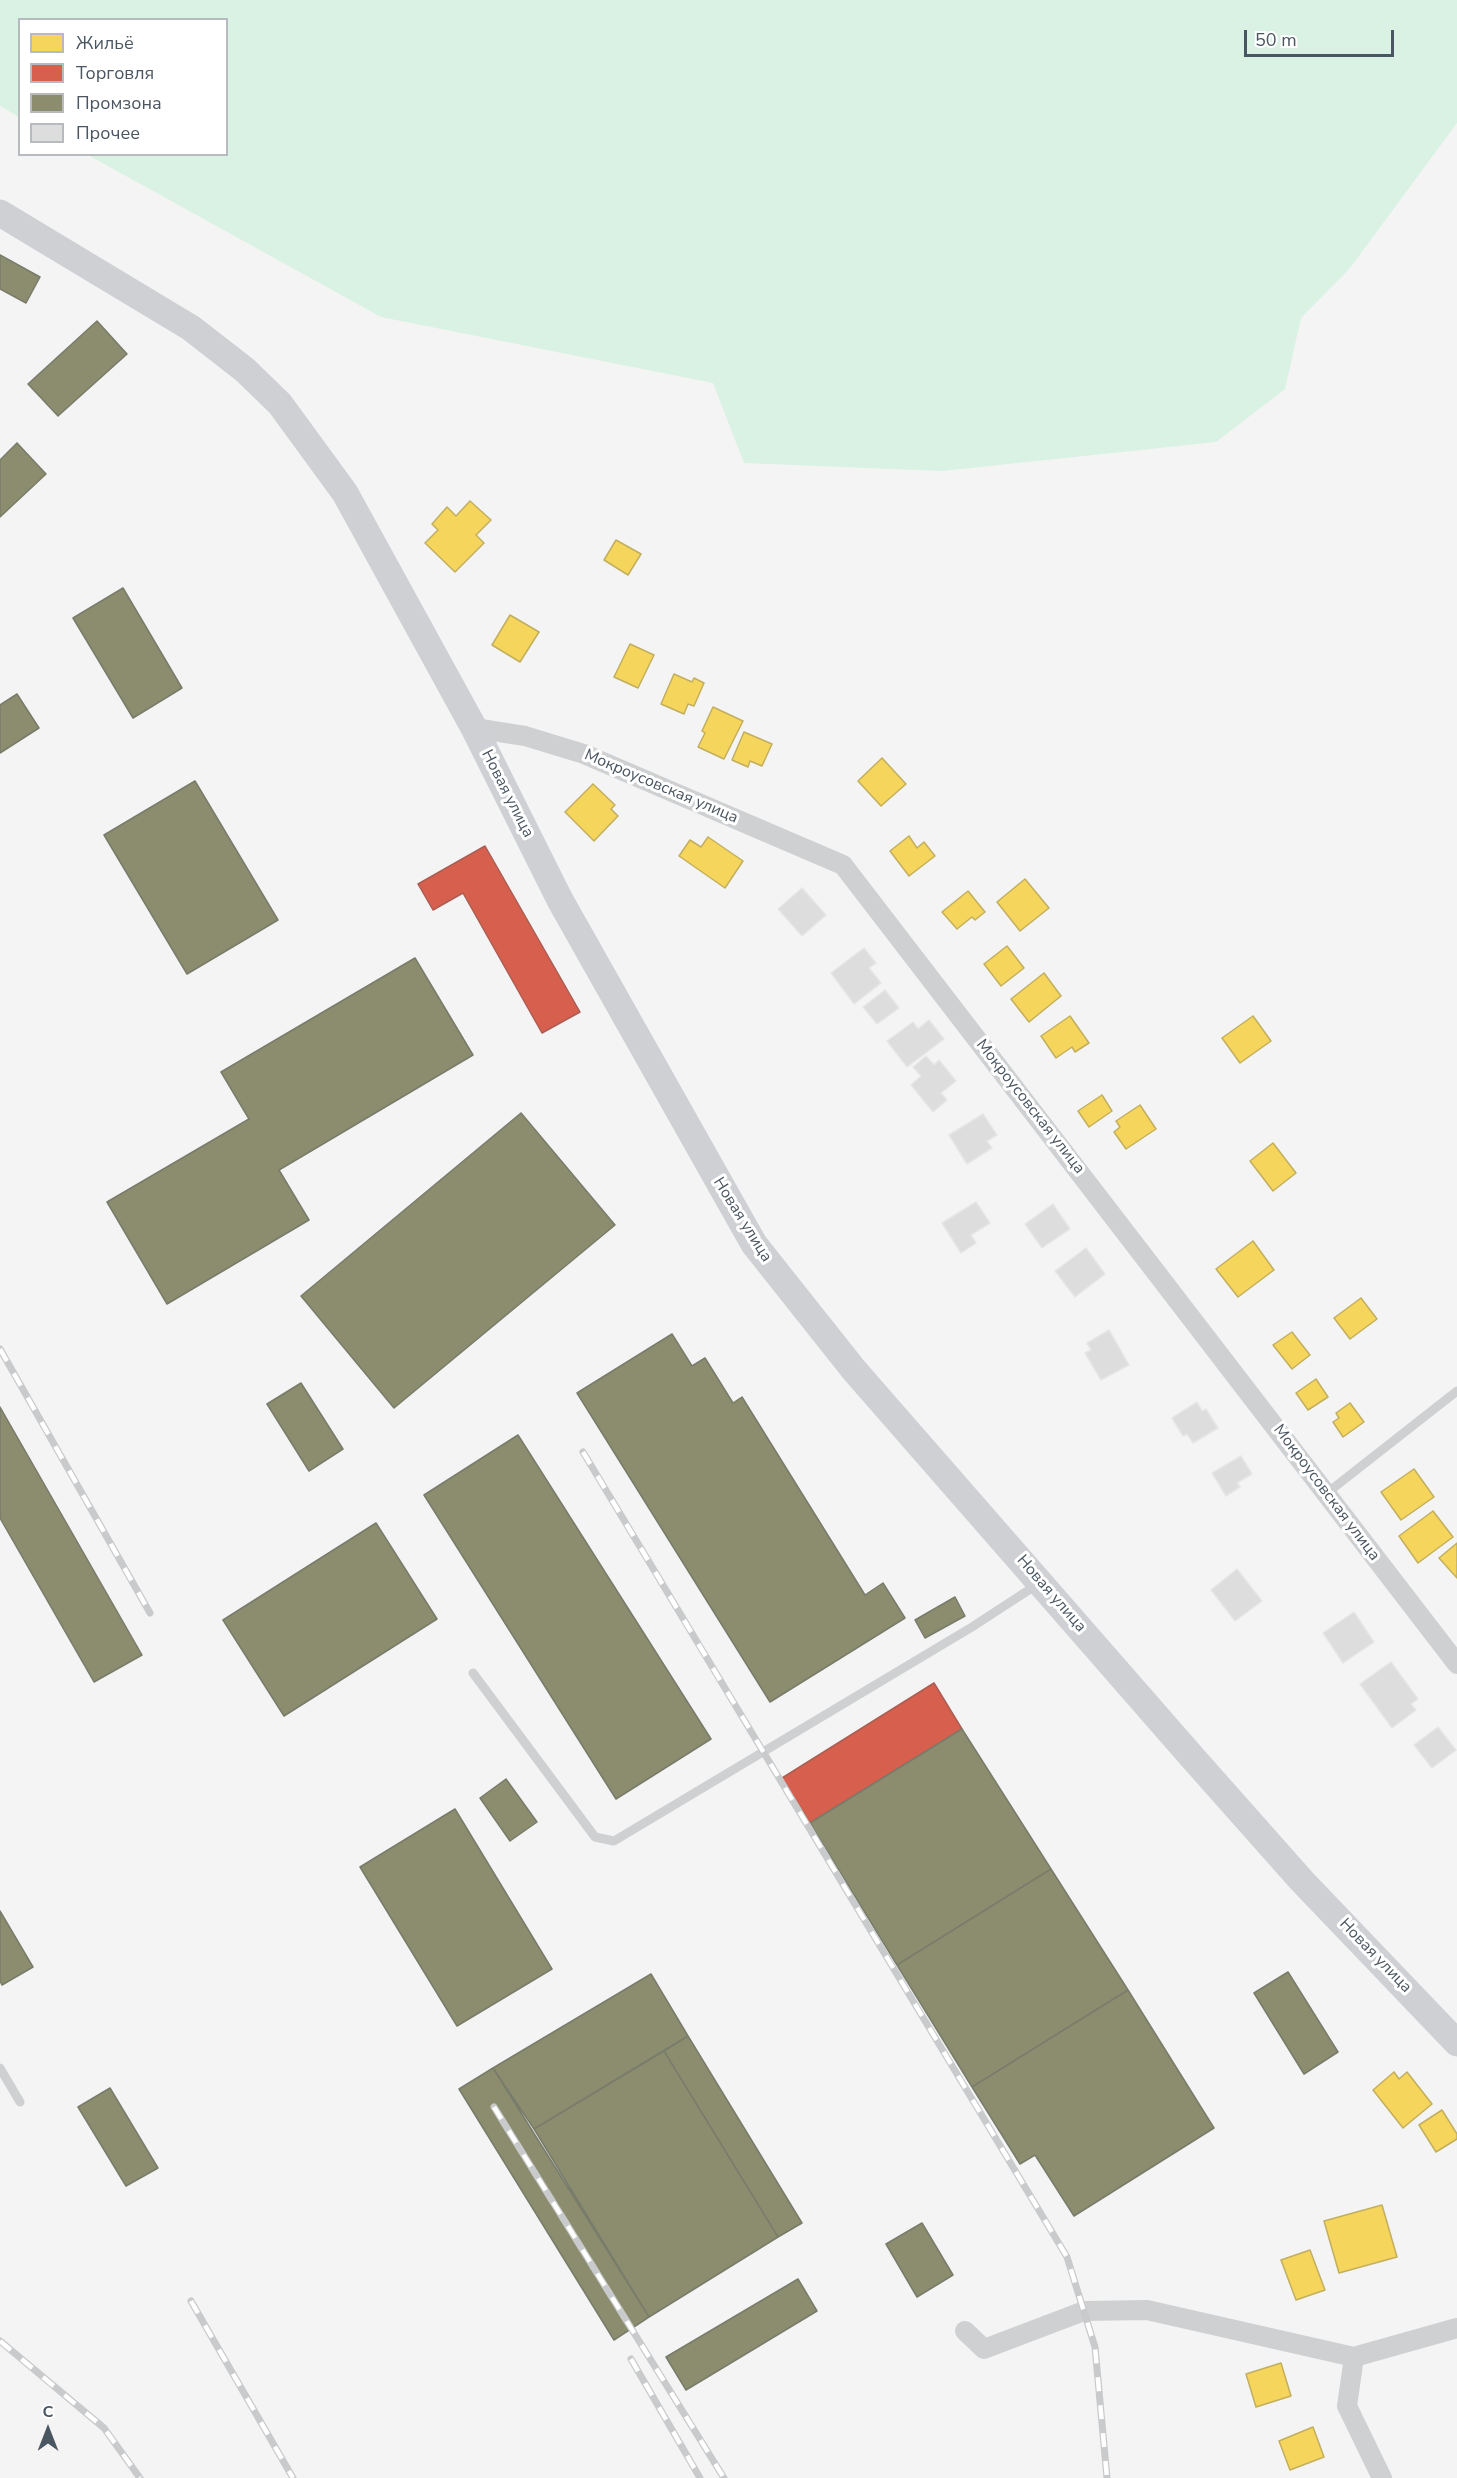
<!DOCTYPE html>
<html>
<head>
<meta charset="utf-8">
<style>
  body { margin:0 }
  #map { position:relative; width:1457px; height:2478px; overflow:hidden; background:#f4f4f4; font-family:"Nunito Sans",sans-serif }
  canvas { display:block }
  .legend { position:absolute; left:18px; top:18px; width:210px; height:138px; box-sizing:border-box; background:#fff; border:2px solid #b7bbc0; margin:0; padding:8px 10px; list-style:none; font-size:18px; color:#4a5661 }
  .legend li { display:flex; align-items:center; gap:12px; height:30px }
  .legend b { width:30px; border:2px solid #b7bbc0 }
  .north { position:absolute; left:18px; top:2400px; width:60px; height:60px; -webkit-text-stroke:4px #fff; paint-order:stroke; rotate:0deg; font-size:16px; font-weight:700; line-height:24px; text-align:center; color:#4a5661 }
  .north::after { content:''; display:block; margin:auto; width:21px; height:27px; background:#4a5661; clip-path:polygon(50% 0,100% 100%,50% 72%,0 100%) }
  .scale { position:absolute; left:1244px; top:30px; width:150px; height:27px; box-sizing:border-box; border:3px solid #4a5661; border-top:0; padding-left:8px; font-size:18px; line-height:21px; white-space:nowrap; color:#4a5661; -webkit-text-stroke:4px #fff; paint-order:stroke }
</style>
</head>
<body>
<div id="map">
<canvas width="1457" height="2478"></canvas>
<ul class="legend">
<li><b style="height:16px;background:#f6d55c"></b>Жильё</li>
<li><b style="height:16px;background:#d6604d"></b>Торговля</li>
<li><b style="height:16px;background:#8c8c6e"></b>Промзона</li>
<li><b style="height:16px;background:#ddddde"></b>Прочее</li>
</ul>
<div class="north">С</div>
<div class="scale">50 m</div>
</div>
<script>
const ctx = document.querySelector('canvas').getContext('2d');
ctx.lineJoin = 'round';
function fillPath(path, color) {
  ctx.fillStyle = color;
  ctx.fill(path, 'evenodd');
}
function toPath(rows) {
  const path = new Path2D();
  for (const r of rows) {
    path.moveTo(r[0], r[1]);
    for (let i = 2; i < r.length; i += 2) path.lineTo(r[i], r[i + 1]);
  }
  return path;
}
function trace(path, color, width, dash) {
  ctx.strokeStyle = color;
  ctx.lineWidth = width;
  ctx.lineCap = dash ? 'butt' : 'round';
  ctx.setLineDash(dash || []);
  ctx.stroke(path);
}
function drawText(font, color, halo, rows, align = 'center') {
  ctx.font = font + ' "Nunito Sans",sans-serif';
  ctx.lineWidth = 6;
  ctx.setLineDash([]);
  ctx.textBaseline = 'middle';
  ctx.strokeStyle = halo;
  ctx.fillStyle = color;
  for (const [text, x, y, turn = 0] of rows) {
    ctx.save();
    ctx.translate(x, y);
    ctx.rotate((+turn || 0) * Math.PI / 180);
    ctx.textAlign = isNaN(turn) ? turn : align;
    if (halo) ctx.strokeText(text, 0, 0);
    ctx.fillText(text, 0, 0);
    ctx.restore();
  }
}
fillPath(toPath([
  [0,0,1457,0,1457,123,1350,268,1301,318,1285,389,1216,442,942,471,744,463,713,383,381,317,88,155,226,154,226,20,20,20,19,117,0,106]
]), '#d9f2e3');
const homes = toPath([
  [470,501,491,520,476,535,484,543,455,572,425,543,438,530,432,524,447,507,456,516,470,501],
  [616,540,641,554,628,575,604,560,616,540],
  [510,615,539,632,520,662,492,645,510,615],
  [630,644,654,655,638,688,614,677,630,644],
  [674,674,692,682,694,678,704,683,694,706,688,704,684,714,661,704,674,674],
  [713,707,743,721,724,759,698,747,705,733,702,731,713,707],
  [744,732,772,744,762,766,750,761,748,767,732,760,744,732],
  [882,758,906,784,881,806,858,781,882,758],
  [593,784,615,805,611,809,618,816,594,841,565,812,593,784],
  [909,836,917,848,924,842,935,856,909,876,890,851,909,836],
  [708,837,743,861,725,888,679,856,690,840,701,847,708,837],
  [1025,879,1049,908,1020,931,997,902,1025,879],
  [968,891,985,912,975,920,972,917,957,929,942,912,968,891],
  [1007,946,1024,968,1001,986,984,964,1007,946],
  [1044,973,1061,996,1029,1022,1011,999,1044,973],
  [1070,1016,1089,1043,1075,1052,1072,1047,1056,1058,1041,1036,1070,1016],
  [1253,1016,1271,1041,1240,1063,1222,1038,1253,1016],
  [1102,1095,1112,1111,1089,1127,1078,1111,1102,1095],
  [1140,1105,1156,1129,1126,1149,1114,1132,1120,1127,1116,1121,1140,1105],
  [1273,1143,1296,1173,1273,1191,1250,1161,1273,1143],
  [1253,1241,1274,1270,1238,1297,1216,1269,1253,1241],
  [1361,1298,1377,1319,1350,1339,1334,1318,1361,1298],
  [1292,1332,1310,1355,1292,1369,1273,1345,1292,1332],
  [1316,1379,1328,1397,1308,1410,1296,1393,1316,1379],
  [1350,1403,1364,1422,1343,1437,1333,1422,1339,1418,1336,1413,1350,1403],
  [1414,1469,1434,1497,1401,1520,1381,1492,1414,1469],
  [1433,1511,1453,1537,1418,1563,1399,1536,1433,1511],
  [1457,1543,1457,1578,1439,1558,1457,1543],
  [1394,2072,1399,2079,1407,2072,1432,2104,1403,2128,1373,2090,1394,2072],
  [1442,2110,1457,2134,1457,2139,1436,2152,1419,2125,1442,2110],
  [1382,2205,1397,2257,1339,2273,1324,2221,1382,2205],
  [1310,2250,1325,2290,1296,2300,1281,2260,1310,2250],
  [1281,2363,1291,2396,1256,2407,1246,2374,1281,2363],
  [1313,2427,1324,2457,1290,2470,1279,2441,1313,2427]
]);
fillPath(homes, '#f6d55c');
trace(homes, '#c2af5e', 1.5);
const shops = toPath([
  [485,846,580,1012,542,1033,463,893,433,910,418,884,485,846],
  [934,1683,962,1729,810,1823,782,1778,934,1683]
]);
fillPath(shops, '#d6604d');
trace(shops, '#ac5d53', 1.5);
const industry = toPath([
  [0,255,40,277,26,303,0,289,0,255],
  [97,321,127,354,58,416,28,384,97,321],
  [17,443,46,474,0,517,0,460,17,443],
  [123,588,182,688,133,718,73,618,123,588],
  [17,694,39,728,0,753,0,705,17,694],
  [195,781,278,920,187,974,104,835,195,781],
  [415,958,473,1055,279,1170,309,1220,167,1304,107,1202,249,1119,221,1072,415,958],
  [521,1113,615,1225,394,1408,301,1296,521,1113],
  [672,1334,692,1366,705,1358,733,1403,742,1397,865,1595,883,1583,905,1618,770,1702,577,1393,672,1334],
  [301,1383,343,1449,309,1471,267,1404,301,1383],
  [0,1407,142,1655,94,1682,0,1518,0,1407],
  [518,1435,711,1739,616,1799,424,1495,518,1435],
  [376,1523,437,1619,284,1716,223,1620,376,1523],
  [955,1597,965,1616,925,1638,915,1620,955,1597],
  [962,1729,1051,1869,897,1965,810,1823,962,1729],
  [506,1779,537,1822,510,1841,480,1798,506,1779],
  [455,1809,552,1969,457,2026,360,1867,455,1809],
  [1051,1869,1128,1990,972,2087,897,1965,1051,1869],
  [0,1911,33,1967,2,1985,0,1981,0,1911],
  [1288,1972,1338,2052,1304,2074,1254,1993,1288,1972],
  [651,1974,688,2036,534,2129,493,2068,651,1974],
  [1128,1990,1214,2128,1074,2216,1035,2155,1020,2164,972,2087,1128,1990],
  [688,2036,802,2223,778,2237,664,2051,688,2036],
  [664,2051,778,2237,649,2317,534,2129,664,2051],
  [493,2068,649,2317,614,2340,459,2089,493,2068],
  [110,2088,158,2168,126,2186,78,2107,110,2088],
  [922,2223,953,2275,917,2297,886,2244,922,2223],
  [798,2279,817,2311,686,2390,666,2357,798,2279]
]);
fillPath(industry, '#8c8c6e');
trace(industry, '#787c6a', 1.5);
const building = toPath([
  [802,888,826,915,802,936,778,909,802,888],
  [864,948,876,963,869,968,881,983,854,1004,831,973,864,948],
  [885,990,899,1008,877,1024,863,1007,885,990],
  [929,1020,944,1039,907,1067,887,1041,913,1022,918,1029,929,1020],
  [926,1056,934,1065,939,1060,956,1081,941,1093,947,1100,933,1112,911,1085,921,1076,913,1067,926,1056],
  [983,1114,997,1135,987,1141,992,1148,967,1164,949,1135,983,1114],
  [976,1202,990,1223,971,1235,976,1243,961,1253,942,1223,976,1202],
  [1053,1204,1070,1229,1042,1248,1025,1224,1053,1204],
  [1086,1248,1105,1274,1075,1297,1055,1271,1086,1248],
  [1109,1330,1129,1365,1101,1380,1085,1353,1091,1350,1087,1343,1109,1330],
  [1197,1402,1202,1411,1206,1409,1218,1428,1193,1443,1187,1434,1183,1436,1172,1418,1197,1402],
  [1241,1456,1252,1474,1237,1483,1240,1487,1226,1496,1212,1473,1241,1456],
  [1237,1569,1262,1601,1235,1621,1211,1590,1237,1569],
  [1354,1612,1374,1642,1343,1663,1323,1633,1354,1612],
  [1391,1662,1418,1699,1411,1704,1416,1710,1392,1728,1360,1684,1391,1662],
  [1438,1727,1456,1750,1432,1768,1414,1745,1438,1727]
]);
fillPath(building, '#ddddde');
trace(building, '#e5e6e7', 1.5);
trace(toPath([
  [1327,1493,1457,1391],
  [473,1673,595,1837,614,1841,972,1627,1038,1584],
  [0,2068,20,2102]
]), '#ced0d2', 9);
trace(toPath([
  [474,728,525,736,584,754,843,865,1457,1664],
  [965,2331,984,2349,1084,2311,1147,2310,1354,2357,1457,2328],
  [1354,2357,1347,2406,1382,2478]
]), '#ced0d2', 20);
trace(toPath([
  [0,213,191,328,245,370,280,404,345,493,474,728,560,900,754,1244,854,1370,1192,1757,1302,1881,1457,2043]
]), '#ced0d4', 27);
const rail = toPath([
  [0,1349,150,1613],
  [583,1452,1067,2257,1095,2347,1107,2478],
  [494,2107,724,2478],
  [191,2301,293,2478],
  [0,2341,104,2428,140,2478],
  [631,2359,700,2478]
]);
trace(rail, '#c9cacc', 7);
trace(rail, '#fff', 4.5, [14]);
drawText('16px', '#4a5661', '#fff', [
  ["Мокроусовская улица",661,787,23],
  ["Новая улица",507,794,63],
  ["Мокроусовская улица",1030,1107,52],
  ["Новая улица",742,1220,58],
  ["Мокроусовская улица",1326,1493,53],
  ["Новая улица",1051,1594,49],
  ["Новая улица",1375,1956,46]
]);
</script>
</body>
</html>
